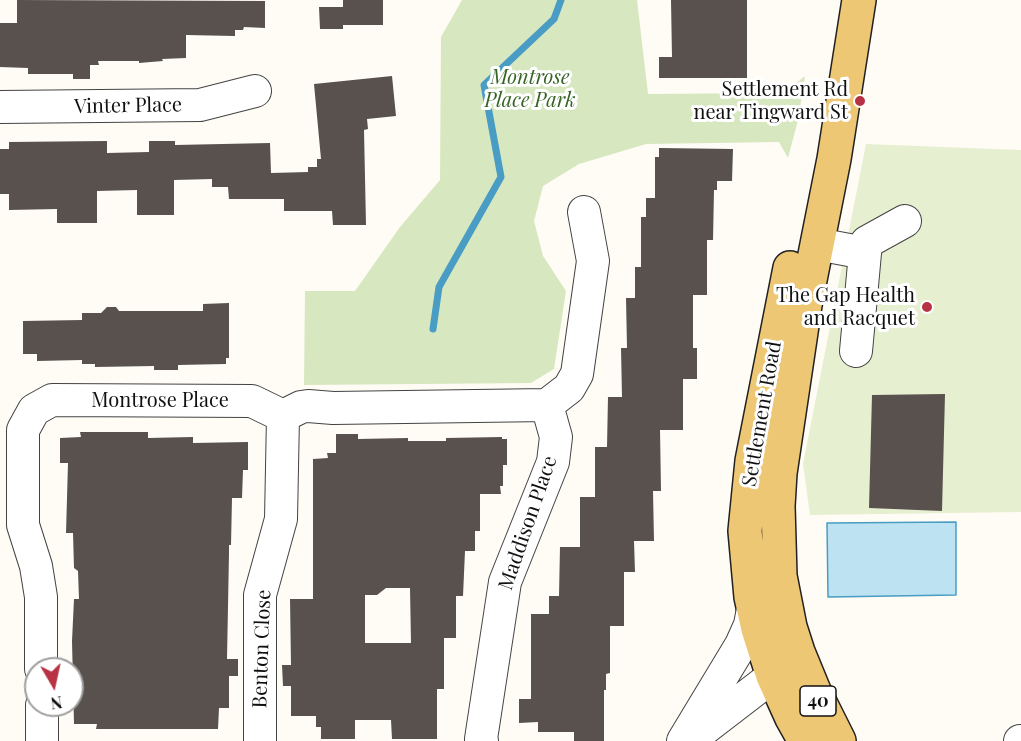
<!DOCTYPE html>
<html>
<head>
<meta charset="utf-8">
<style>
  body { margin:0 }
  #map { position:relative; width:1021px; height:741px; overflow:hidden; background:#fefcf5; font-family:"Playfair Display",serif }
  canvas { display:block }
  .north { position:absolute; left:24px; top:657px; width:60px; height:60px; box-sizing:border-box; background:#fff; border:2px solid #9f9f9f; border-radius:50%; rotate:171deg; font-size:16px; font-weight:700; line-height:24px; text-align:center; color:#101010 }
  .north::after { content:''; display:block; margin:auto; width:21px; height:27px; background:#b73242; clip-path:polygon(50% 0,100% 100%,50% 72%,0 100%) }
</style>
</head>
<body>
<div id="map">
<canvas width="1021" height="741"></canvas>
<div class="north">N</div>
</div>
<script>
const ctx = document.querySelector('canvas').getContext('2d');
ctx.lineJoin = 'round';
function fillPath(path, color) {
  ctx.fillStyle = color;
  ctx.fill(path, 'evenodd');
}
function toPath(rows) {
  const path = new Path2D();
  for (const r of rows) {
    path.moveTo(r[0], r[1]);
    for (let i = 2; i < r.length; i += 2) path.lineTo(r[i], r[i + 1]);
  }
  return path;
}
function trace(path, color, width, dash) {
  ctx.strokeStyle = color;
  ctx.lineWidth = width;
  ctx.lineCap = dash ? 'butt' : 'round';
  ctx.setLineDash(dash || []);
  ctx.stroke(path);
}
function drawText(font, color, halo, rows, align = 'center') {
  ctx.font = font + ' "Playfair Display",serif';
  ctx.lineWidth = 6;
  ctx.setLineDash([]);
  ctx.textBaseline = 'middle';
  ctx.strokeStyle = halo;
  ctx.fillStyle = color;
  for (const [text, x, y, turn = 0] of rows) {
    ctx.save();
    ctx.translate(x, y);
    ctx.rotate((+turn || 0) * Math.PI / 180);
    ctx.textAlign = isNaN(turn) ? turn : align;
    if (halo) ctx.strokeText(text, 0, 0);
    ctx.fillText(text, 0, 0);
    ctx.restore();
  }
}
fillPath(toPath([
  [462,0,637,0,648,94,784,93,805,76,798,120,788,158,779,142,646,144,579,164,543,186,534,221,543,256,566,291,554,369,531,383,304,385,305,291,355,291,400,227,440,180,441,37]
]), '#d7e7c0');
fillPath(toPath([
  [866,144,1021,150,1021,512,810,515,803,464]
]), '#e7efd1');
const water = toPath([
  [956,522,956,595,828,597,827,523,956,522]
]);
fillPath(water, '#bde2f2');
trace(water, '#499cc3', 1.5);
trace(toPath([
  [433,329,439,287,501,177,484,85,554,19,561,0]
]), '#499cc3', 7);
fillPath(toPath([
  [17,0,265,1,265,28,244,27,243,30,235,30,235,36,186,35,186,58,162,59,163,61,139,63,139,61,98,61,99,65,90,65,90,79,73,79,73,74,28,74,28,68,0,67,0,23,17,23],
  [343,0,383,0,383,25,343,25,343,29,320,29,319,7,343,7],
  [671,0,747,0,747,78,659,78,659,57,672,57],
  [392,76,396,116,367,119,368,129,364,130,366,225,333,225,332,211,284,211,284,199,229,199,228,187,212,187,212,179,174,180,174,215,137,215,137,190,97,191,97,223,57,223,57,209,9,210,9,194,0,194,0,149,9,149,9,142,107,141,107,153,149,152,149,141,175,141,175,145,270,143,271,173,308,172,308,167,317,167,317,159,321,159,314,84],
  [659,148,733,149,732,181,717,181,717,190,714,190,713,240,707,240,707,295,693,295,693,348,697,348,697,379,683,379,683,430,660,430,661,491,653,491,654,541,634,541,635,572,624,572,624,626,610,626,610,673,606,674,606,690,604,690,604,741,574,741,574,732,538,732,538,722,519,723,519,699,531,699,531,614,549,614,549,596,559,596,560,547,580,547,580,497,595,497,595,447,607,447,608,397,622,397,621,348,627,348,626,298,635,298,635,267,641,267,641,217,646,217,646,198,655,198,655,157,659,157],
  [229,303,229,358,226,358,226,364,178,365,178,370,154,370,154,366,95,367,95,364,82,364,82,360,37,361,37,354,23,354,23,321,82,320,82,313,101,313,107,307,116,307,119,311,203,311,203,304],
  [945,394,942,511,869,508,872,395],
  [80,432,148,432,148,438,193,437,193,443,248,442,248,470,243,470,242,498,232,498,231,545,229,545,229,553,227,659,238,659,238,676,229,676,229,708,219,708,218,729,96,729,97,724,74,724,72,641,74,599,79,599,78,571,74,568,73,533,66,533,68,463,60,463,60,438,81,437],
  [336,434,358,434,358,439,408,438,408,441,446,441,446,438,502,437,502,439,507,439,507,465,503,465,503,486,500,486,501,494,480,494,480,531,475,531,475,551,465,551,463,596,456,596,456,638,444,638,444,689,437,689,437,739,392,739,391,720,355,720,355,739,321,739,321,727,316,727,316,716,291,716,291,686,283,686,282,665,291,665,290,599,313,599,313,459,328,458,327,453,336,453],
  [386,588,410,588,411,643,365,643,365,595,377,595]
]), '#58514d');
const minor = toPath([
  [0,107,200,105,255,91],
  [817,244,865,253,867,242,905,221],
  [856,351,865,253],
  [41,669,41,597,36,566,23,525,23,430,34,410,52,400,252,401,283,416,301,407,308,406,333,408,547,405],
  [42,705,42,741],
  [695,736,773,676,795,663],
  [260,741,260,595,281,519,283,416],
  [482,741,481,739,505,582,553,462,556,437,547,405,569,388,577,374,593,261,584,212],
  [683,741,741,645,750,625,753,609],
  [1020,741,1021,741]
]);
const major = toPath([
  [790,268,752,461,745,531,751,597,758,629,773,676,792,718,805,741],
  [839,741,814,691,798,652,790,627,780,576,778,506,780,473,805,305,834,159,859,0]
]);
trace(minor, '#434343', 34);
trace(major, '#212121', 36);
trace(minor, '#fff', 32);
trace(major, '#eec775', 33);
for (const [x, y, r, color] of [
  [860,101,6,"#b73242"],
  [927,307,6,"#b73242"]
]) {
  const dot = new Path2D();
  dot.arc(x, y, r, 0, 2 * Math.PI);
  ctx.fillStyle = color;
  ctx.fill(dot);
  trace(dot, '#fff', 2);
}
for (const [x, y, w] of [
  [818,701,36]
]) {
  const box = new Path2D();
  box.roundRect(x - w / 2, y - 15, w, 30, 4.5);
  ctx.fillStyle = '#fff';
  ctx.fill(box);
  trace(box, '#101010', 1.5);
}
drawText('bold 18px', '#101010', null, [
  ["40",818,701]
]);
drawText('italic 20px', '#376425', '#fff', [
  ["Montrose",530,78],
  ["Place Park",530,101]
]);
drawText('20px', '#101010', '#fff', [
  ["Settlement Rd",848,90],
  ["near Tingward St",848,113],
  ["The Gap Health",915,296],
  ["and Racquet",915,319]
], 'right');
drawText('20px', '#101010', '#fff', [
  ["Vinter Place",128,106,-1],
  ["Montrose Place",160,401],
  ["Settlement Road",762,414,-80],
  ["Maddison Place",528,523,-71],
  ["Benton Close",262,649,-88]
]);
</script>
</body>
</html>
